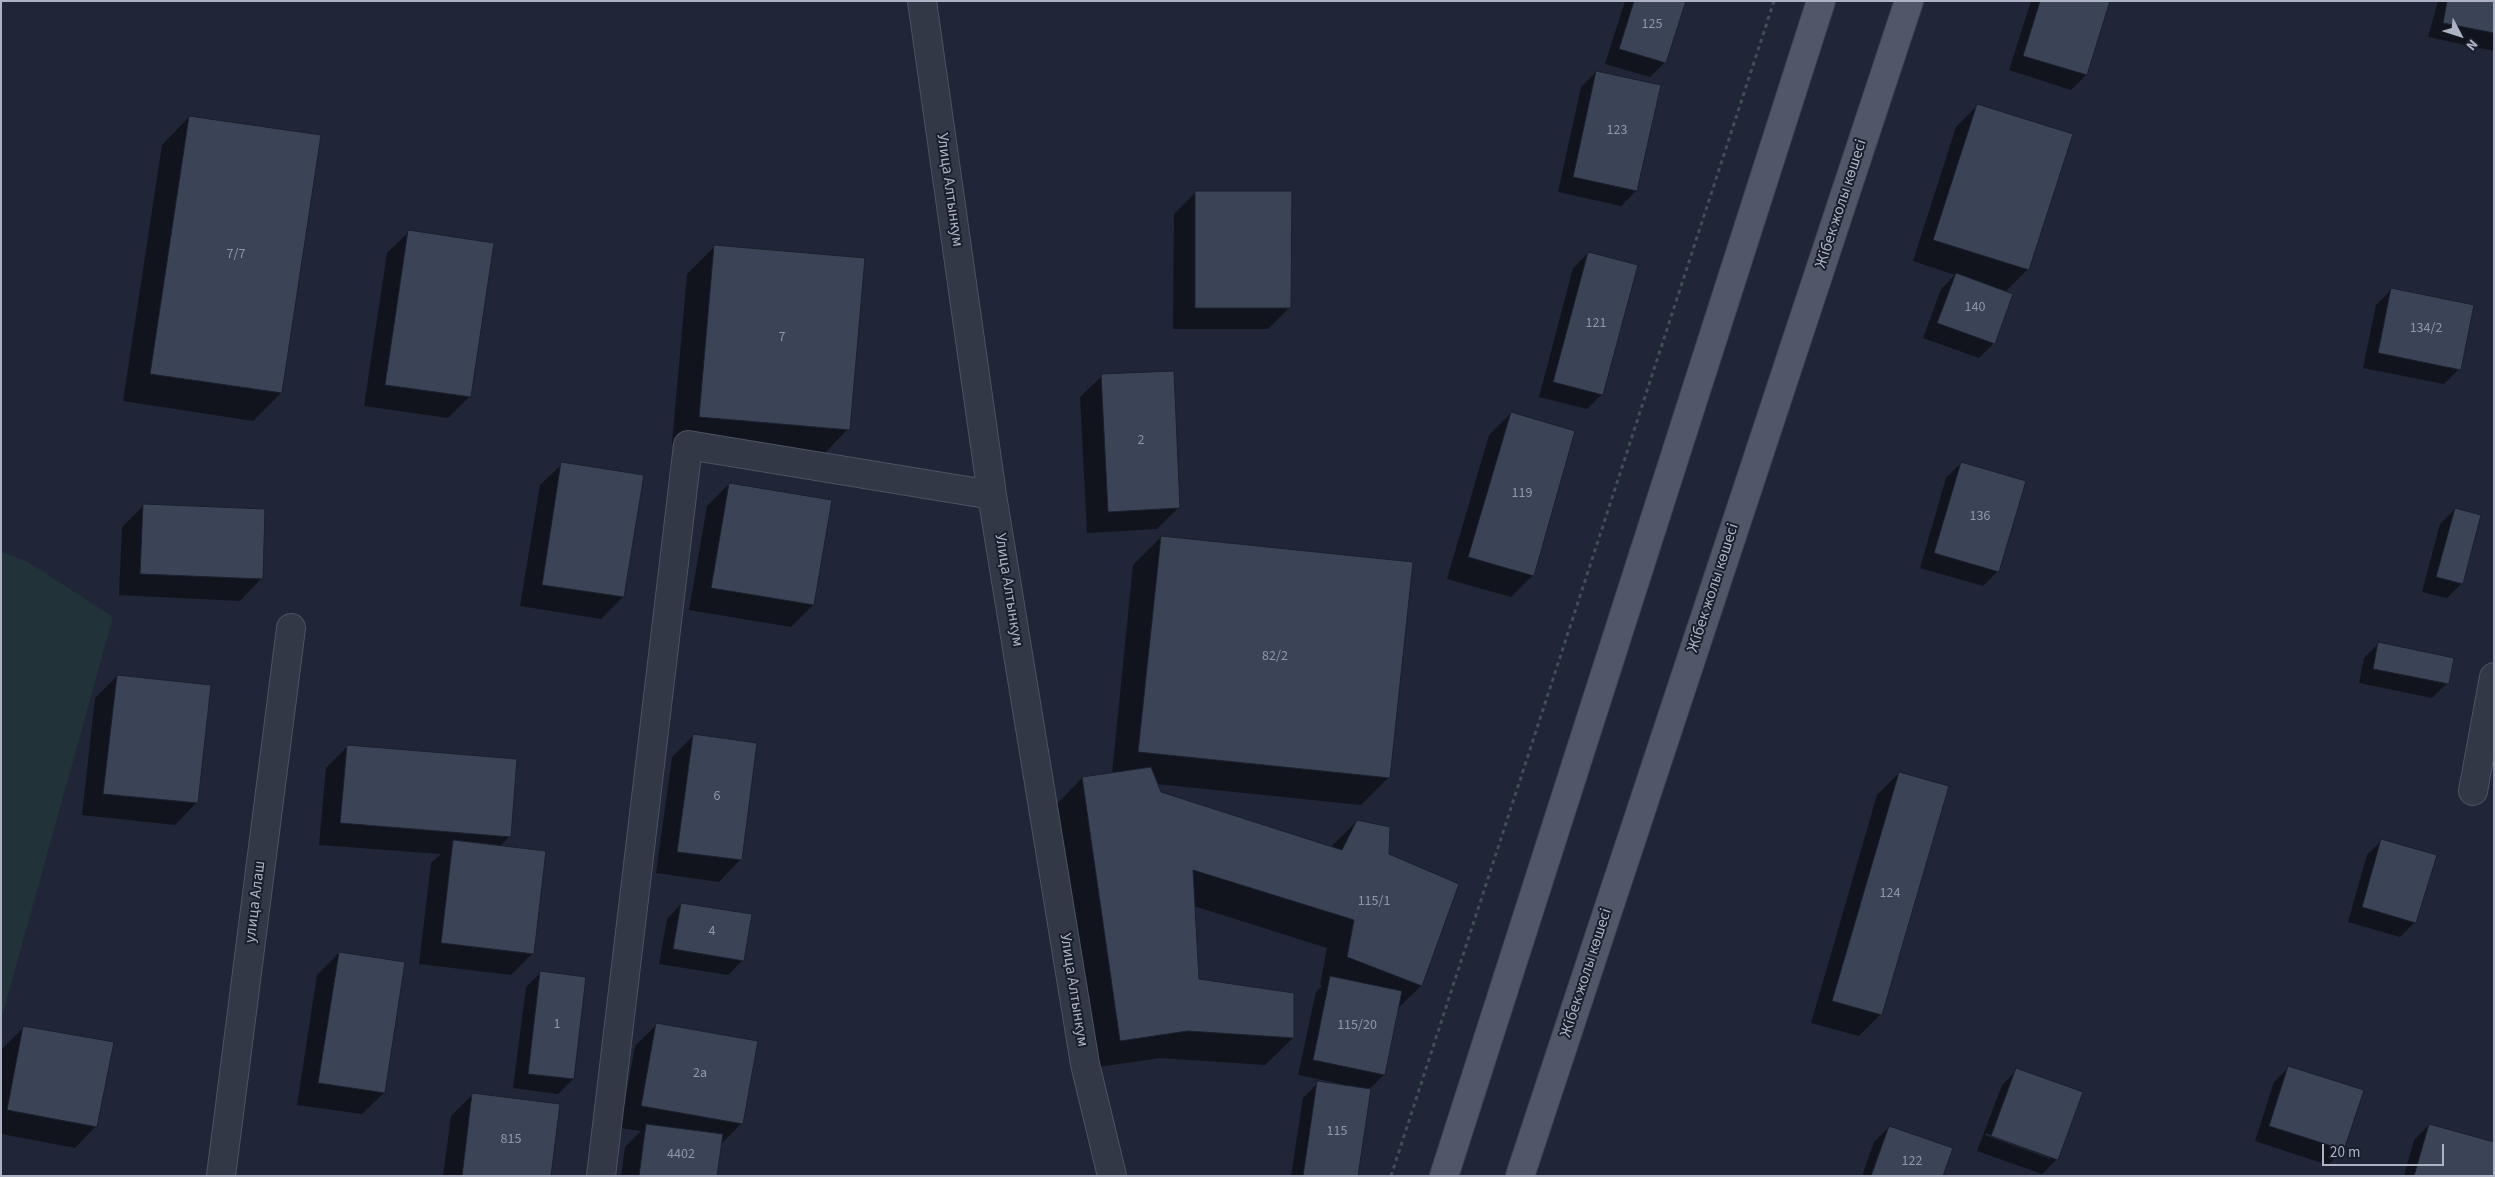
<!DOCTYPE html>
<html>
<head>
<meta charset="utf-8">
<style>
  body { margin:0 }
  #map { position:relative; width:2495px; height:1177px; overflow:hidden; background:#202637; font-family:"Source Sans 3",sans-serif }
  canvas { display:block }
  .frame { position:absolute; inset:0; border:2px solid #adb3c4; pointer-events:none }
  .north { position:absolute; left:2435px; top:10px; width:50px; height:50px; -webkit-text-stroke:4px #191e2c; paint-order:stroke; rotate:130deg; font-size:14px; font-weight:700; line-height:20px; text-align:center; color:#adb3c4 }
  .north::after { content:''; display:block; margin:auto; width:18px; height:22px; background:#adb3c4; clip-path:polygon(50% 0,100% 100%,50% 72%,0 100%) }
  .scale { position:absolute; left:2322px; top:1144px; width:122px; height:22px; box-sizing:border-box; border:2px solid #adb3c4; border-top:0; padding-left:6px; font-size:15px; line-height:18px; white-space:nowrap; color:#adb3c4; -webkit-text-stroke:4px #191e2c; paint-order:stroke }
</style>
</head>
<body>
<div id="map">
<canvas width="2495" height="1177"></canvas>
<div class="frame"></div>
<div class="north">N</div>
<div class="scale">20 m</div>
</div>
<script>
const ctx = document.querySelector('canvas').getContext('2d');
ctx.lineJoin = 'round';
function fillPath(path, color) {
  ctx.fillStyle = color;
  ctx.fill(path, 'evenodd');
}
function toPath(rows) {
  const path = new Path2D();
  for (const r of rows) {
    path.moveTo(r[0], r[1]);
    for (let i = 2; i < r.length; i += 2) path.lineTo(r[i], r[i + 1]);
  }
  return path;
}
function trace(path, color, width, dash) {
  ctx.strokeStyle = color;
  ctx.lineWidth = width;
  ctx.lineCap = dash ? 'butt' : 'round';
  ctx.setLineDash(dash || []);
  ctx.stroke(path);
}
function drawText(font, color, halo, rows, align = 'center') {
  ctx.font = font + ' "Source Sans 3",sans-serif';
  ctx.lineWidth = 4;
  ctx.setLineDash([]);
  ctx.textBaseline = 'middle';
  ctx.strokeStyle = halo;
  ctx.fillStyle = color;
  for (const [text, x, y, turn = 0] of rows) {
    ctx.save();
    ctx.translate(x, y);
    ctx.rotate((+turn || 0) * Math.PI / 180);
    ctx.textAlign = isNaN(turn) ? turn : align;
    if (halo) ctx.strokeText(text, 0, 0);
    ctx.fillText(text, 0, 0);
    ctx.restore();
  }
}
fillPath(toPath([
  [1,552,28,562,113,617,1,1020]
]), '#213238');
fillPath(toPath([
  [1625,1,1684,1,1665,62,1650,77,1605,64],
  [2031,1,2109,1,2086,75,2071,90,2009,70],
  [2438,1,2494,1,2494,51,2428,37],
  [1596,72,1636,191,1621,206,1558,192,1581,87],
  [1978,105,2028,269,2005,292,1994,343,1979,358,1923,338,1941,289,1955,275,1913,261,1956,127],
  [189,117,320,136,281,393,253,421,123,401,162,145],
  [1196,192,1290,307,1268,329,1173,329,1174,214],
  [409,232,470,396,448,418,364,406,387,253],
  [714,247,848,429,821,457,672,444,687,274],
  [1588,253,1602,394,1587,409,1539,397,1573,268],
  [2391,290,2459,369,2444,384,2363,368,2376,305],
  [1102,376,1179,507,1157,529,1087,533,1080,397],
  [1511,413,1533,575,1511,597,1447,579,1489,435],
  [1961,463,1998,571,1983,586,1920,568,1946,478],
  [562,464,623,597,601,619,520,606,540,485],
  [729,484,831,501,813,605,791,627,689,610,707,506],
  [144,505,261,579,240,601,119,595,122,527],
  [2455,509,2462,583,2447,598,2422,592,2440,524],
  [1161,537,1389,777,1361,805,1156,784,1160,793,1331,847,1357,821,1387,855,1421,986,1397,1009,1384,1075,1368,1090,1357,1176,1291,1176,1303,1098,1318,1083,1342,1086,1342,1084,1298,1075,1316,992,1322,986,1320,985,1327,948,1194,906,1198,980,1293,1038,1265,1065,1160,1058,1092,1068,1055,806,1082,778,1112,774,1133,565],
  [2379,643,2447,683,2432,698,2359,683,2364,658],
  [117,676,196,803,175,825,82,815,95,698],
  [694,735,740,860,719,882,656,873,672,757],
  [347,747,510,836,499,847,533,953,511,975,419,964,431,863,441,854,319,845,326,768],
  [1899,773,1947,787,1880,1015,1859,1036,1811,1023,1877,795],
  [2382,840,2415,922,2400,937,2348,922,2367,855],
  [681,904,743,960,728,975,659,964,667,919],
  [339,953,384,1093,362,1114,297,1105,317,975],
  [541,972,573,1079,558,1094,513,1088,526,987],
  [657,1024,742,1123,720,1145,716,1176,621,1176,625,1147,641,1131,620,1128,635,1046],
  [24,1027,96,1126,75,1148,1,1134,2,1049],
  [2289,1067,2343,1150,2328,1165,2255,1141,2274,1082],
  [2017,1070,2057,1159,2042,1174,1977,1151,2002,1085],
  [1986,1133,2050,1156,2050,1159,1985,1135],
  [473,1094,550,1176,443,1176,451,1116],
  [2429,1125,2494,1176,2404,1176,2414,1140],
  [1889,1127,1942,1176,1862,1176,1874,1142]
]), '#0007');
const building = toPath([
  [1634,1,1686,1,1666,63,1619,49,1634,1],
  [2040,1,2110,1,2087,75,2023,56,2040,1],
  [2447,1,2494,1,2494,33,2443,23,2447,1],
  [1596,71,1661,85,1637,191,1573,177,1596,71],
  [1977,104,2073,134,2029,270,1933,240,1977,104],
  [189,116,321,135,282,393,150,374,189,116],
  [1195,191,1292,191,1291,308,1195,308,1195,191],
  [408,230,494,243,471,397,385,385,408,230],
  [714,245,865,258,850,430,699,417,714,245],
  [1588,252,1638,265,1603,395,1553,382,1588,252],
  [1956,273,2013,294,1995,344,1937,323,1956,273],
  [2391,288,2474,305,2461,370,2378,353,2391,288],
  [1174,371,1180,508,1108,512,1101,374,1174,371],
  [1511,412,1575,431,1534,576,1468,557,1511,412],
  [561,462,644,475,624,597,542,585,561,462],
  [1961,462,2026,481,1999,572,1934,553,1961,462],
  [729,483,832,500,814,605,711,588,729,483],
  [143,504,265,509,263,579,140,574,143,504],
  [2455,508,2481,515,2463,584,2436,577,2455,508],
  [1161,536,1413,562,1390,778,1138,752,1161,536],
  [2378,642,2454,658,2449,684,2373,669,2378,642],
  [117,675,211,685,198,803,103,794,117,675],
  [693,734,757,743,742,860,677,852,693,734],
  [347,745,517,759,511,837,340,823,347,745],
  [1151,767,1161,792,1342,850,1357,820,1390,827,1389,854,1459,884,1422,986,1347,957,1354,920,1193,870,1199,979,1294,993,1294,1038,1188,1031,1120,1041,1082,777,1151,767],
  [1899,772,1949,786,1882,1015,1832,1001,1899,772],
  [2381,839,2437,855,2416,923,2362,907,2381,839],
  [453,840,546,851,534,954,441,943,453,840],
  [681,903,752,914,744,961,673,949,681,903],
  [339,952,405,962,385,1093,318,1083,339,952],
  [540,971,586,977,574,1079,528,1074,540,971],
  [1330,976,1402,991,1385,1075,1313,1060,1330,976],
  [656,1023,758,1041,743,1124,641,1106,656,1023],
  [23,1026,114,1042,97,1127,7,1110,23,1026],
  [2288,1066,2364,1090,2344,1150,2269,1126,2288,1066],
  [2016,1068,2083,1092,2058,1160,1991,1136,2016,1068],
  [1317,1081,1371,1089,1358,1176,1303,1176,1317,1081],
  [472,1093,560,1104,551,1176,462,1176,472,1093],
  [646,1124,723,1134,717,1176,639,1176,646,1124],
  [2429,1124,2494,1142,2494,1176,2414,1176,2429,1124],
  [1889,1126,1953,1148,1943,1176,1871,1176,1889,1126]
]);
fillPath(building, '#3b4357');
trace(building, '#1b202e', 1);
const minor = toPath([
  [922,1,992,495,1085,1064,1112,1176],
  [2473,791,2494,677],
  [221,1176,291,628],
  [601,1176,688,445,992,495]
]);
const primary = toPath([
  [1444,1176,1821,1],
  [1520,1176,1909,1]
]);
trace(minor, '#4d5362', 30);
trace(primary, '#3c4251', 30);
trace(toPath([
  [1391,1176,1774,1]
]), '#3f4f55', 3, [4, 4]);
trace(minor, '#333847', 28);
trace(primary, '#515768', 28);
drawText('14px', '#9097a9', null, [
  ["125",1652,25],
  ["123",1617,131],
  ["7/7",236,255],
  ["140",1975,308],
  ["121",1596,324],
  ["134/2",2426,329],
  ["7",782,338],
  ["2",1141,441],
  ["119",1522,494],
  ["136",1980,517],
  ["82/2",1275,657],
  ["6",717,797],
  ["124",1890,894],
  ["115/1",1374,902],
  ["4",712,932],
  ["1",557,1025],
  ["115/20",1357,1026],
  ["2а",700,1074],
  ["115",1337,1132],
  ["815",511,1140],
  ["4402",681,1155],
  ["122",1912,1162]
]);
drawText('16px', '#adb3c4', '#191e2c', [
  ["Улица Алтынкум",949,190,82],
  ["Жібек жолы көшесі",1842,204,-72],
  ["Жібек жолы көшесі",1714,588,-72],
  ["Улица Алтынкум",1008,590,81],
  ["улица Алаш",256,902,-83],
  ["Жібек жолы көшесі",1587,973,-72],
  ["Улица Алтынкум",1073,990,81]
]);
</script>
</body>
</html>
